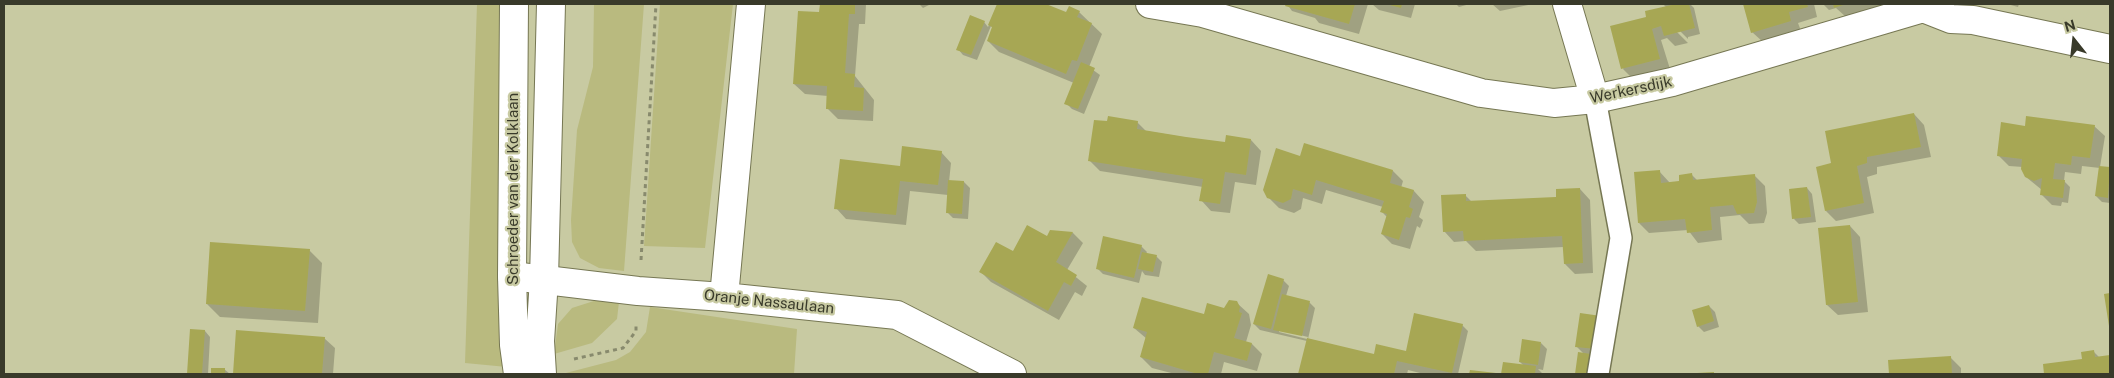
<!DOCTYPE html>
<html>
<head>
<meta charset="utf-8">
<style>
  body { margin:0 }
  #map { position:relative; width:2114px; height:378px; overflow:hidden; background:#c8caa2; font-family:"Public Sans",sans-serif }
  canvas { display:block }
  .frame { position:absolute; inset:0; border:5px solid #393a2a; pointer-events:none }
  .north { position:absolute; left:2049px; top:15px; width:50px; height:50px; -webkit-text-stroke:4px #c8caa2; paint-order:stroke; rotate:344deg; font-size:14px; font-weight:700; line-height:20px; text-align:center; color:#393a2a }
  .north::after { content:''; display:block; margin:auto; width:18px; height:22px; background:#393a2a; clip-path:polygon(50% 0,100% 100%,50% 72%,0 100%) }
</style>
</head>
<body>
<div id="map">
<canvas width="2114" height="378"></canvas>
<div class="frame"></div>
<div class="north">N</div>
</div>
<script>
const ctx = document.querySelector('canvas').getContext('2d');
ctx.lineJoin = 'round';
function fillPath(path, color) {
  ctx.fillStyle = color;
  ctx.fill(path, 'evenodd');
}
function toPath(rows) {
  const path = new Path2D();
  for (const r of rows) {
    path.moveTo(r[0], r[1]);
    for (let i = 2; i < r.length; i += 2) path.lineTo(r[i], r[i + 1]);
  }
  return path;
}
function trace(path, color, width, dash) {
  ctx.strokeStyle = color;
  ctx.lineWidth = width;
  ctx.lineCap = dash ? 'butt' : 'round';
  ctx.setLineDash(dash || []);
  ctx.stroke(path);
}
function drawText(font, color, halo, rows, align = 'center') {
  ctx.font = font + ' "Public Sans",sans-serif';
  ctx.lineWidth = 4.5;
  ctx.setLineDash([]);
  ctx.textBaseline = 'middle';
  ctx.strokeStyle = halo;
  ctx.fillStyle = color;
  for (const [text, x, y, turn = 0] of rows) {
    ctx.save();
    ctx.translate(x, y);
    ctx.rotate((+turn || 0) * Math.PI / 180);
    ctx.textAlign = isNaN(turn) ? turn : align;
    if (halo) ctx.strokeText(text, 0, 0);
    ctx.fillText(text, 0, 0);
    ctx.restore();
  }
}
fillPath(toPath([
  [477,4,503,4,499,295,507,367,465,363],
  [594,4,644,4,624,271,599,268,580,258,572,242,571,220,577,130,593,67],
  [660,4,733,4,705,248,644,246],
  [597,300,619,302,617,319,592,343,554,354,558,324,572,308],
  [650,307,797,329,794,374,562,374,616,360,630,352,646,332]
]), '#b9ba7f');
fillPath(toPath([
  [821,4,866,4,865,24,859,24,855,76,874,100,873,121,838,119,827,108,828,96,805,94,794,84,820,14],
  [919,4,931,4,923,8],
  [998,4,1043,4,1067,14,1079,12,1102,34,1089,67,1100,75,1084,114,1072,109,1066,103,1074,83,999,52,988,41,993,28,991,26,977,60,963,55,958,49,984,22,988,27],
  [1287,4,1368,4,1359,34,1319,23,1315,18,1292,11],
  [1372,4,1415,4,1411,18,1379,10],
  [1456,4,1470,4,1459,7],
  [1492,4,1533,4,1500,11],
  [1663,4,1690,4,1694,8,1700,34,1688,37,1688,39,1680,31,1676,31,1688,43,1675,46,1667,38,1661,40,1670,69,1633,79,1623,69,1648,18,1666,7],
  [1745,4,1814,4,1817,17,1798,23,1801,31,1763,42,1752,32],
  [1823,4,1883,4,1884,7,1846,17,1836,8,1829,10],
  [2007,4,2019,4,2018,7],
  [1914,114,1924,125,1931,157,1877,167,1877,174,1867,177,1874,213,1836,221,1826,211,1833,164],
  [1137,122,1146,131,1226,144,1251,140,1261,151,1256,185,1235,182,1230,213,1211,211,1201,200,1203,187,1100,171,1089,160,1108,123],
  [2094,126,2105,136,2100,167,2110,168,2110,203,2102,202,2096,196,2100,168,2082,166,2081,174,2065,172,2064,181,2070,187,2068,203,2062,202,2061,206,2052,205,2041,194,2042,190,2026,177,2023,167,2009,166,1998,155,2026,127],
  [941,152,951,163,949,182,964,182,970,188,968,219,953,218,947,212,948,195,910,191,906,225,846,219,836,208],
  [1301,158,1393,171,1403,181,1401,188,1414,191,1424,202,1419,217,1423,220,1420,228,1417,226,1410,249,1392,244,1382,234,1387,217,1382,212,1383,207,1326,190,1322,204,1303,198,1301,209,1294,213,1279,208,1268,197],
  [1659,171,1670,183,1681,182,1691,174,1697,180,1754,175,1765,186,1767,213,1764,223,1749,224,1740,215,1720,217,1722,240,1698,243,1688,230,1649,233,1639,223],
  [1807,188,1812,194,1816,222,1799,224,1794,219],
  [1580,189,1590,200,1593,273,1575,274,1565,264,1564,247,1476,251,1466,241,1454,242,1444,231,1465,195,1472,202,1557,198],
  [1850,226,1860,237,1868,312,1838,315,1827,305],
  [1051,231,1073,233,1083,243,1067,270,1087,286,1082,296,1075,292,1059,320,991,282,981,272,1013,253,1047,238],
  [1141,246,1147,252,1146,254,1156,256,1162,262,1159,277,1145,275,1142,271,1139,283,1103,274,1097,268],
  [309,250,322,263,318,323,220,317,207,304],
  [1283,280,1289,286,1286,296,1309,302,1315,308,1308,339,1375,356,1406,353,1462,325,1468,331,1458,374,1424,374,1408,370,1407,374,1301,374,1307,341,1260,330,1254,324],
  [1279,330,1308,337,1307,339,1279,332],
  [1238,304,1249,314,1251,325,1246,342,1252,344,1262,354,1257,371,1224,362,1221,374,1175,374,1152,368,1141,357,1147,339,1134,328,1205,316],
  [1709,306,1715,312,1719,327,1704,332,1698,326],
  [1581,314,1600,374,1576,374,1579,354,1584,354,1576,346],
  [191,330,205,331,210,337,208,374,188,374],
  [237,332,324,338,335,348,333,374,235,374],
  [1541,343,1547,349,1543,370,1538,369,1543,374,1502,374,1504,363,1524,366,1520,362],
  [2094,352,2100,358,2110,356,2110,374,2045,374,2044,365,2083,360],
  [1950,357,1961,368,1961,374,1891,374,1890,361],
  [212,369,224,369,230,374,212,374]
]), '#0003');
fillPath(toPath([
  [820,4,855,4,855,14,849,14,845,73,855,74,854,87,864,88,863,111,826,109,827,86,793,84,798,11,819,12],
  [997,4,1046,4,1066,12,1069,6,1080,11,1077,17,1092,23,1077,61,1072,60,1066,74,987,41,992,27,988,25],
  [1286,4,1355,4,1349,24,1285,6],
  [1386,4,1402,4,1401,8],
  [1676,4,1689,4,1695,28,1664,36,1661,26,1652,29,1660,59,1621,69,1610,26,1646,17,1645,11],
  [1743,4,1807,4,1808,7,1789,12,1791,21,1751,33],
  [1833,4,1846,4,1834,8],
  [970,15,985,21,971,55,956,50],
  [1081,62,1095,68,1078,109,1064,104],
  [1914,113,1921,147,1867,157,1867,163,1857,166,1864,203,1825,211,1816,167,1831,163,1825,131],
  [1108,116,1138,121,1137,129,1186,137,1225,142,1226,135,1251,139,1246,175,1225,172,1220,204,1199,201,1203,179,1088,161,1094,120,1107,121],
  [2026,116,2095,125,2090,158,2072,156,2071,165,2055,163,2053,179,2065,180,2063,198,2040,195,2042,178,2034,181,2025,177,2021,169,2022,159,1997,156,2001,122,2025,126],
  [1304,143,1393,170,1390,183,1414,190,1409,207,1413,209,1410,218,1406,217,1399,240,1381,234,1387,214,1380,212,1384,201,1316,180,1312,195,1293,189,1291,199,1283,203,1267,198,1263,190,1276,148,1300,156],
  [902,146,942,151,938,185,900,181,896,215,834,209,840,159,900,166],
  [2099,166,2110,167,2108,198,2095,196],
  [1660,170,1661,183,1679,181,1679,175,1692,173,1693,180,1755,174,1757,202,1754,213,1737,214,1733,205,1710,207,1712,230,1687,233,1685,219,1638,223,1634,172],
  [948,180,964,181,962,214,946,213],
  [1807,187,1811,217,1792,219,1789,189],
  [1580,188,1583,263,1564,264,1562,236,1464,241,1463,231,1443,232,1441,195,1466,194,1466,201,1556,197,1556,189],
  [1027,225,1047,236,1050,230,1073,232,1056,262,1077,275,1071,286,1064,282,1048,311,979,272,996,242,1013,251],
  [1850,225,1858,302,1826,305,1818,228],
  [1103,236,1142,245,1134,278,1096,269],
  [210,242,310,249,305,311,206,304],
  [1142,252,1157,255,1153,272,1138,269],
  [1268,274,1284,279,1271,329,1253,324],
  [2110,293,2110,326,2109,326,2104,294],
  [1282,294,1310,301,1302,336,1273,330],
  [1142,297,1204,314,1207,303,1224,308,1229,300,1237,301,1240,307,1239,312,1242,313,1234,338,1252,343,1247,361,1214,352,1208,374,1198,374,1140,357,1147,332,1133,328],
  [1709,305,1714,321,1697,327,1692,310],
  [1414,313,1463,324,1452,373,1397,361,1394,374,1298,374,1307,338,1374,354,1376,344,1406,351],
  [1580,313,1601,316,1597,349,1575,347],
  [190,329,205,330,202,374,187,374],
  [236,330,325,337,322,374,233,374],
  [1522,339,1541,342,1538,365,1519,362],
  [2094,350,2095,357,2110,355,2110,374,2044,374,2043,364,2082,359,2081,352],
  [1578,352,1597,355,1594,374,1575,374],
  [1951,356,1952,374,1889,374,1888,360],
  [1503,362,1536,366,1535,374,1501,374],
  [211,368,225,368,225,374,211,374],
  [1470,370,1496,373,1496,374,1469,374],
  [1714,372,1714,374,1697,374,1697,373]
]), '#a7a754');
const pedestrian = toPath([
  [1595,99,1621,238,1598,374]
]);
const minor = toPath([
  [1150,4,1203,13,1481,93,1554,103,1595,99,1672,82,1923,8,1951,19,1973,20,2110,49],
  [1567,4,1595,99],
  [512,276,638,291,724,297,897,315,1012,374],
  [724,297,751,4]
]);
const tertiary = toPath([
  [514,4,512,276,514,345,518,374],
  [542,374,540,341,544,279,551,4]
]);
trace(pedestrian, '#767753', 24);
trace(minor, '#767753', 30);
trace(tertiary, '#767753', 30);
trace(toPath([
  [641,260,656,4],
  [574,359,623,348,636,331,636,324]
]), '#888a6d', 3, [4, 4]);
trace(pedestrian, '#fff', 21);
trace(minor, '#fff', 28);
trace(tertiary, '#fff', 28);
drawText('15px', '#393a2a', '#c8caa2', [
  ["Werkersdijk",1631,90,-12],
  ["Schroeder van der Kolklaan",513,189,-90],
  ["Oranje Nassaulaan",769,302,6]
]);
</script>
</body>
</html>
